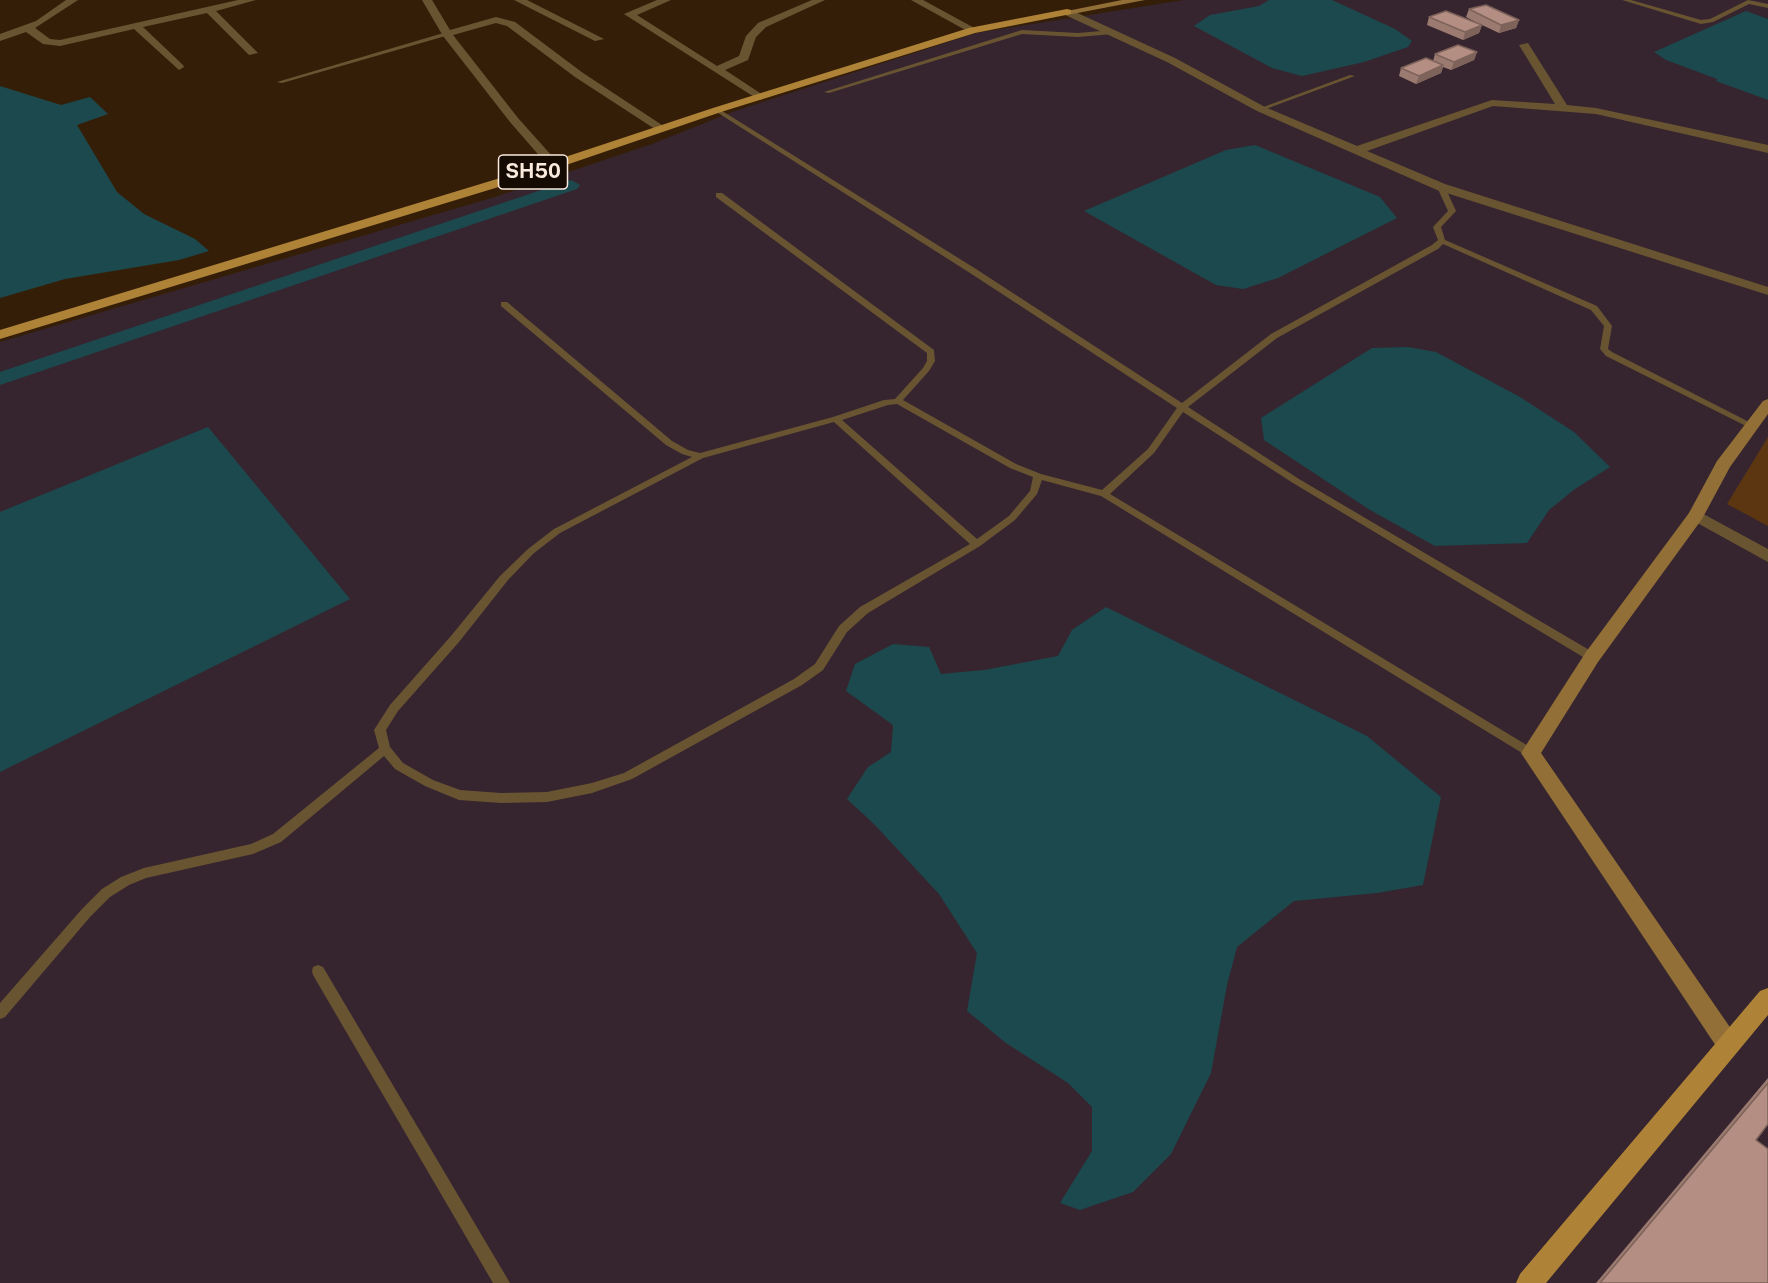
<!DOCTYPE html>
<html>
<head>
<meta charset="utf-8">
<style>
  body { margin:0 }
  canvas { display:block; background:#351e08 }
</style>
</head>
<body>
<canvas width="1768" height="1283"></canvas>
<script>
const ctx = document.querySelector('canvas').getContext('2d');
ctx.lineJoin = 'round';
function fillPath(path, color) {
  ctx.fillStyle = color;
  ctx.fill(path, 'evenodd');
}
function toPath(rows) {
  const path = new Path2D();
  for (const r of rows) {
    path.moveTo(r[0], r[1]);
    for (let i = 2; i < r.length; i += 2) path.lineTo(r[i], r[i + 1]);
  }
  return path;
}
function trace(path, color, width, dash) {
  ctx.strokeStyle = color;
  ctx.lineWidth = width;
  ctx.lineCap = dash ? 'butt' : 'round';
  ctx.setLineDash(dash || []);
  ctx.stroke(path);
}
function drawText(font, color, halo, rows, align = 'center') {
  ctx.font = font + ' "Public Sans",sans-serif';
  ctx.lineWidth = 6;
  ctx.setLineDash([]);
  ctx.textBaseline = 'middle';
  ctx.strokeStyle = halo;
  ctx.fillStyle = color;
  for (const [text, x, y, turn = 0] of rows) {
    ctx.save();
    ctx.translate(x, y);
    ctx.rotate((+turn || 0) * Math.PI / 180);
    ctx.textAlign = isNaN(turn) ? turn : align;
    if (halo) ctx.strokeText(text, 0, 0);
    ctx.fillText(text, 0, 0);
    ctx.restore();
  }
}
fillPath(toPath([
  [1184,0,1768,0,1768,1283,0,1283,0,342,495,197,652,144,735,111,976,33]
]), '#36252f');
fillPath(toPath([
  [1768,437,1768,526,1727,504]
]), '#5c3611');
fillPath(toPath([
  [1269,0,1332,0,1395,29,1412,41,1408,47,1364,62,1302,76,1272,68,1194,26,1210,15,1259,6],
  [1746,11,1768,19,1768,100,1716,81,1717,79,1666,60,1654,52],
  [0,86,61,105,90,97,108,114,77,125,117,192,144,214,195,239,209,251,179,260,65,279,0,298],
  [1255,145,1380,197,1397,218,1278,278,1243,289,1216,285,1084,211,1226,150],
  [1408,347,1436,352,1520,397,1574,432,1610,467,1575,489,1549,510,1527,543,1435,546,1370,510,1264,440,1261,418,1372,348],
  [208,427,350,599,0,772,0,512],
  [1106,607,1367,736,1441,797,1423,885,1377,893,1294,901,1237,947,1227,985,1211,1073,1171,1154,1133,1192,1080,1210,1060,1203,1092,1151,1092,1107,1068,1083,1006,1043,967,1011,977,953,939,894,875,825,847,799,868,767,891,752,893,725,846,691,855,664,893,644,929,647,941,674,984,670,1058,656,1072,630]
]), '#1b494e');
fillPath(toPath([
  [571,180,580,185,577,189,0,385,0,372,571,180]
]), '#1b494e');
fillPath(toPath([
  [1622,0,1631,0,1701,20,1710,19,1748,0,1768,4,1768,8,1749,4,1713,22,1701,24,1622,0],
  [1022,30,1078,33,1113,30,1116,32,1113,34,1078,37,1022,34,829,93,824,92,1022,30],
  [447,32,449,33,449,35,282,83,277,82,447,32],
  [1350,75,1355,76,1263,110,1258,109,1350,75],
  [715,109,719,109,976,269,1182,403,1271,334,1432,245,1438,240,1433,227,1448,211,1437,187,1441,185,1445,187,1456,211,1441,227,1445,240,1597,306,1612,326,1608,349,1612,352,1757,426,1753,429,1750,428,1606,356,1600,349,1604,326,1591,310,1443,244,1438,249,1277,338,1188,407,1299,479,1596,654,1597,657,1596,660,1588,660,1293,483,1183,412,1154,453,1110,494,1535,750,1537,753,1535,756,1527,756,1101,496,1042,480,1037,494,1015,520,980,546,868,613,847,632,823,670,802,685,632,779,592,793,547,802,501,803,459,800,425,786,395,769,384,756,281,842,253,854,146,878,129,885,110,897,90,917,5,1017,0,1019,0,1003,82,909,102,889,121,877,144,868,251,844,273,834,379,748,374,730,390,705,451,636,500,576,528,549,554,529,692,457,682,454,666,445,501,306,501,302,507,302,672,441,688,450,700,453,833,417,884,400,895,399,923,368,927,361,927,353,716,197,716,193,722,193,934,350,935,361,929,371,903,400,1016,464,1041,474,1102,490,1148,449,1177,408,970,273,715,111,715,109],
  [897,404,1010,468,1033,477,1030,491,1009,516,977,539,842,420,888,405,897,404],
  [834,422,970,544,860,607,839,626,815,664,794,679,624,773,592,783,547,792,501,793,460,790,433,780,403,763,390,747,386,730,398,711,459,642,508,580,534,553,560,533,703,458,834,422],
  [318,965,323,967,510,1283,493,1283,313,975,312,971,313,967,318,965]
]), '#695432');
fillPath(toPath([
  [66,0,78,0,35,28,50,39,60,40,238,0,256,0,216,11,258,53,249,55,207,13,143,27,183,65,184,67,179,70,134,29,60,46,43,44,26,32,0,41,0,34,36,21,66,0],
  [422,0,432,0,450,30,496,17,515,22,583,73,668,129,658,131,575,77,507,26,496,23,453,35,518,118,560,165,550,168,510,122,443,36,422,0],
  [514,0,527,0,604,39,595,41,514,0],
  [657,0,671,0,637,15,717,66,739,56,746,36,758,23,812,0,825,0,766,27,756,37,748,60,725,70,763,95,763,99,759,100,624,14,657,0],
  [911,0,923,0,978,30,969,32,911,0],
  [1063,10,1071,10,1175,58,1265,107,1357,146,1492,100,1555,104,1519,45,1528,43,1567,105,1596,108,1768,145,1768,153,1596,114,1493,106,1367,151,1445,184,1768,287,1768,295,1437,190,1257,111,1167,62,1063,14,1063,10],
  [1696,510,1768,549,1768,562,1690,519,1688,515,1690,511,1696,510]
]), '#695432');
fillPath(toPath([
  [1122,0,1145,0,1067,15,1062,12,1122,0],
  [1768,399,1768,414,1730,467,1702,519,1598,662,1541,753,1736,1036,1740,1044,1736,1052,1728,1055,1720,1052,1521,753,1586,652,1689,513,1717,461,1763,401,1768,399]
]), '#916f36');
fillPath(toPath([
  [1067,9,1071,10,1071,14,975,33,721,112,528,178,0,339,0,330,520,172,713,108,969,28,1067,9],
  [1768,988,1768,1015,1546,1283,1516,1283,1520,1274,1760,991,1768,988]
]), '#af8337');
fillPath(toPath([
  [1469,9,1519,20,1516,28,1499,33,1482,25,1479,33,1463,40,1427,25,1429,17,1481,25,1466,17],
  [1477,52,1474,60,1451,70,1443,67,1441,73,1416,84,1399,76,1401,68,1433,61,1435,54],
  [1768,1078,1768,1124,1756,1140,1768,1283,1596,1283]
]), '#9b7a70');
fillPath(toPath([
  [1519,20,1516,28,1499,33,1501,25],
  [1482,25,1479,33,1463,40,1465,32],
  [1477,52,1474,60,1451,70,1454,62],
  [1443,65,1441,73,1416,84,1419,76]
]), '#7e635b');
const building = toPath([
  [1486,5,1519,20,1501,25,1469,9,1486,5],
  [1446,11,1482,25,1465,32,1429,17,1446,11],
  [1458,45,1477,52,1454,62,1435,54,1458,45],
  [1426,58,1443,65,1419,76,1401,68,1426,58],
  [1768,1083,1768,1124,1756,1140,1768,1149,1768,1283,1600,1283,1768,1083]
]);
fillPath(building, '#b48e82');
trace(building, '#7e635b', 1.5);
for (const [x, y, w] of [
  [533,172,69]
]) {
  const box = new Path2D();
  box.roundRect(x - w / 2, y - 17, w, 34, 4.5);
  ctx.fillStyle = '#150b03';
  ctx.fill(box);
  trace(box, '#faeadd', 1.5);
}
drawText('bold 20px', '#faeadd', null, [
  ["SH50",533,172]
]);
</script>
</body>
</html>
